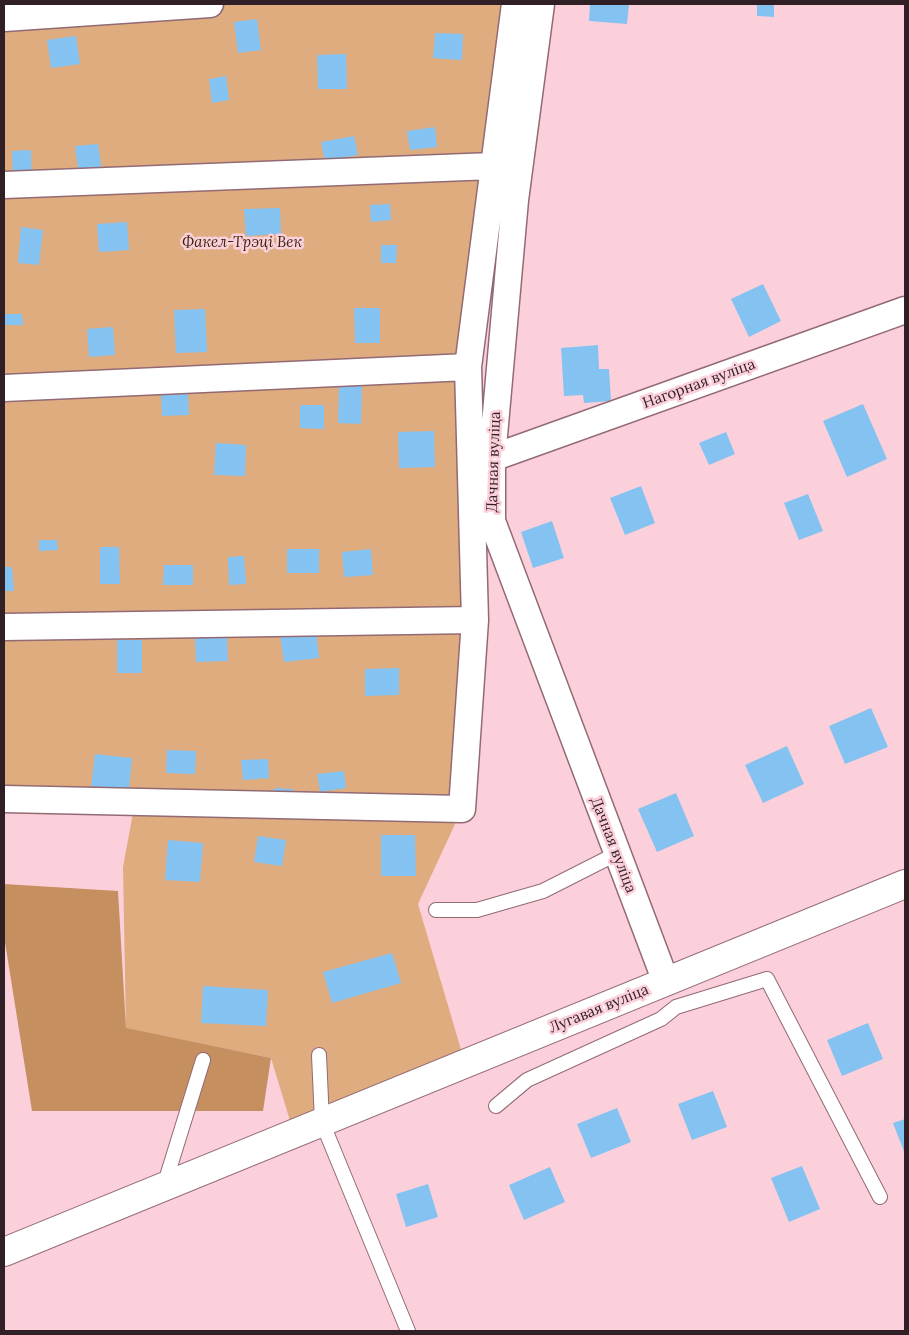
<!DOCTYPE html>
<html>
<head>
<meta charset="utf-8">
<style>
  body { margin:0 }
  #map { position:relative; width:909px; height:1335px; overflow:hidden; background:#fcd0da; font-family:Lora,serif }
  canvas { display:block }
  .frame { position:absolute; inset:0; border:5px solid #301f24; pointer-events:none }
</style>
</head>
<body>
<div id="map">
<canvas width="909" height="1335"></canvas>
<div class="frame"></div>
</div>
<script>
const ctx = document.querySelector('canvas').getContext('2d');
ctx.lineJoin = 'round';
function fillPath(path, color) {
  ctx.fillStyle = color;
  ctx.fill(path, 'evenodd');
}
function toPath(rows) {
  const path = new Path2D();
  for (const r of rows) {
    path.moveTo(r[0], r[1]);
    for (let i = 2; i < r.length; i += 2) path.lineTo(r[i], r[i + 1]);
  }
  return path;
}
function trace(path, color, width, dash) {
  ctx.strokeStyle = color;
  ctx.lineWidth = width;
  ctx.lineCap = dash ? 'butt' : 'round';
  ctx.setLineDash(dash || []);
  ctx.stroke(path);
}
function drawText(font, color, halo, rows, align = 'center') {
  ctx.font = font + ' Lora,serif';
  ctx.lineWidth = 5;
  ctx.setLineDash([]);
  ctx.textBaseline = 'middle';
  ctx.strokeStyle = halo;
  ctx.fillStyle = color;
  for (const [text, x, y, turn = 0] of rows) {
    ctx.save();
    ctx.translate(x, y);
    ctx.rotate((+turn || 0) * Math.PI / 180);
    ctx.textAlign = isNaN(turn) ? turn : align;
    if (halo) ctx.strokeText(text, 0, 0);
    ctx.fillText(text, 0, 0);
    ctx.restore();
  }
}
fillPath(toPath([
  [4,4,515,4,468,367,462,809,418,904,465,1063,294,1134,271,1058,126,1029,123,867,135,802,4,799]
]), '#dfac7f');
fillPath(toPath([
  [4,884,118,891,126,1028,271,1058,263,1111,32,1111,4,936]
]), '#c58f5f');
fillPath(toPath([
  [590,4,629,4,627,24,589,21],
  [757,4,774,4,774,17,757,16],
  [257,19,261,50,238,53,234,22],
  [435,33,463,34,462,60,433,58],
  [76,36,80,64,51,68,47,40],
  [346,54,347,89,318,89,317,55],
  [226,76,229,100,212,103,209,79],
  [435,127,437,147,410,150,407,131],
  [354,136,358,155,325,161,321,142],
  [98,144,102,173,79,176,75,146],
  [31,150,32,182,13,182,12,151],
  [390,204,391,220,371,222,370,205],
  [280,208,281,234,246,236,244,209],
  [127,222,129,250,99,252,97,224],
  [21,227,43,230,39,265,18,263],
  [381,245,397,245,396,263,381,263],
  [763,284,781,321,749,337,731,299],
  [354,308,380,308,380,343,355,343],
  [205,309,207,352,176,353,174,310],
  [4,314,22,314,23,325,4,325],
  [113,327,115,355,89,357,87,329],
  [598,345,599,369,609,369,611,401,584,403,583,395,564,396,561,348],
  [339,384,362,385,361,424,338,423],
  [188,394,189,415,162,416,161,395],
  [863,404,887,459,847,477,823,421],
  [300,405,324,405,324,429,300,428],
  [434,431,435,467,399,468,398,432],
  [726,432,735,454,709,465,699,443],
  [216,443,246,445,245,476,214,475],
  [641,486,655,523,625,535,610,498],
  [808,494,823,531,799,540,784,503],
  [552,521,564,558,533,568,521,532],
  [39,540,57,540,58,550,39,551],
  [100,547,119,547,120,584,100,584],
  [287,549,319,549,319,573,287,573],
  [371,549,373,575,344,577,342,552],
  [244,556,246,584,229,585,228,557],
  [164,565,193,565,193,585,163,585],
  [4,567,12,567,14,591,4,591],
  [316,630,319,658,284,662,280,635],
  [227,636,228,661,196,662,195,638],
  [117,640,142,640,142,673,117,673],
  [399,668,399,695,365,696,365,669],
  [871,708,888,747,845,764,829,726],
  [787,746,804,784,763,803,745,765],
  [167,750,196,751,195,774,166,773],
  [95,754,132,758,129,790,91,786],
  [268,759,269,778,243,780,241,760],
  [344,771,346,788,320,792,317,774],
  [274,788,293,789,292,803,274,802],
  [676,793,694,836,657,852,638,809],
  [381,835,415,835,416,876,381,876],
  [258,836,286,840,282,866,254,862],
  [168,840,203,843,200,882,165,880],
  [392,953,401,983,332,1003,323,972],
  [203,986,268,990,266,1026,201,1023],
  [868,1023,883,1059,842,1076,827,1040],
  [713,1091,727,1127,692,1140,678,1104],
  [617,1108,631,1142,591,1158,577,1124],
  [905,1119,905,1154,893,1123],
  [802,1166,820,1209,789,1222,771,1178],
  [550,1167,565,1202,524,1220,509,1185],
  [428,1184,438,1217,406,1227,396,1194]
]), '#84c2f1');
const lane = toPath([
  [436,910,477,910,543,891,616,854],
  [319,1055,322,1122,408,1331],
  [496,1106,527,1080,661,1019,676,1007,767,979,880,1197],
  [164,1186,203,1060]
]);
const street = toPath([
  [541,4,515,200,492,458,492,521,666,982],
  [4,18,210,4],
  [4,185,493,166],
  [4,388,468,367],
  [492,458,905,310],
  [4,627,475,620],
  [4,799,462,809,475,620,468,367,515,4]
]);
const secondary = toPath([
  [4,1252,905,884]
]);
trace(lane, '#926a74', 16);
trace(street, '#926a74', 29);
trace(secondary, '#926a74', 30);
trace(lane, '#fff', 14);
trace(street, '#fff', 26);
trace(secondary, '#fff', 28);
drawText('italic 15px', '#3c250f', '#fcd0da', [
  ["Факел-Трэці Век",242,243]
]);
drawText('15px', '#301f24', '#fcd0da', [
  ["Нагорная вуліца",699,384,-20],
  ["Дачная вуліца",494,462,-88],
  ["Дачная вуліца",613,845,69],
  ["Лугавая вуліца",599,1009,-22]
]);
</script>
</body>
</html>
